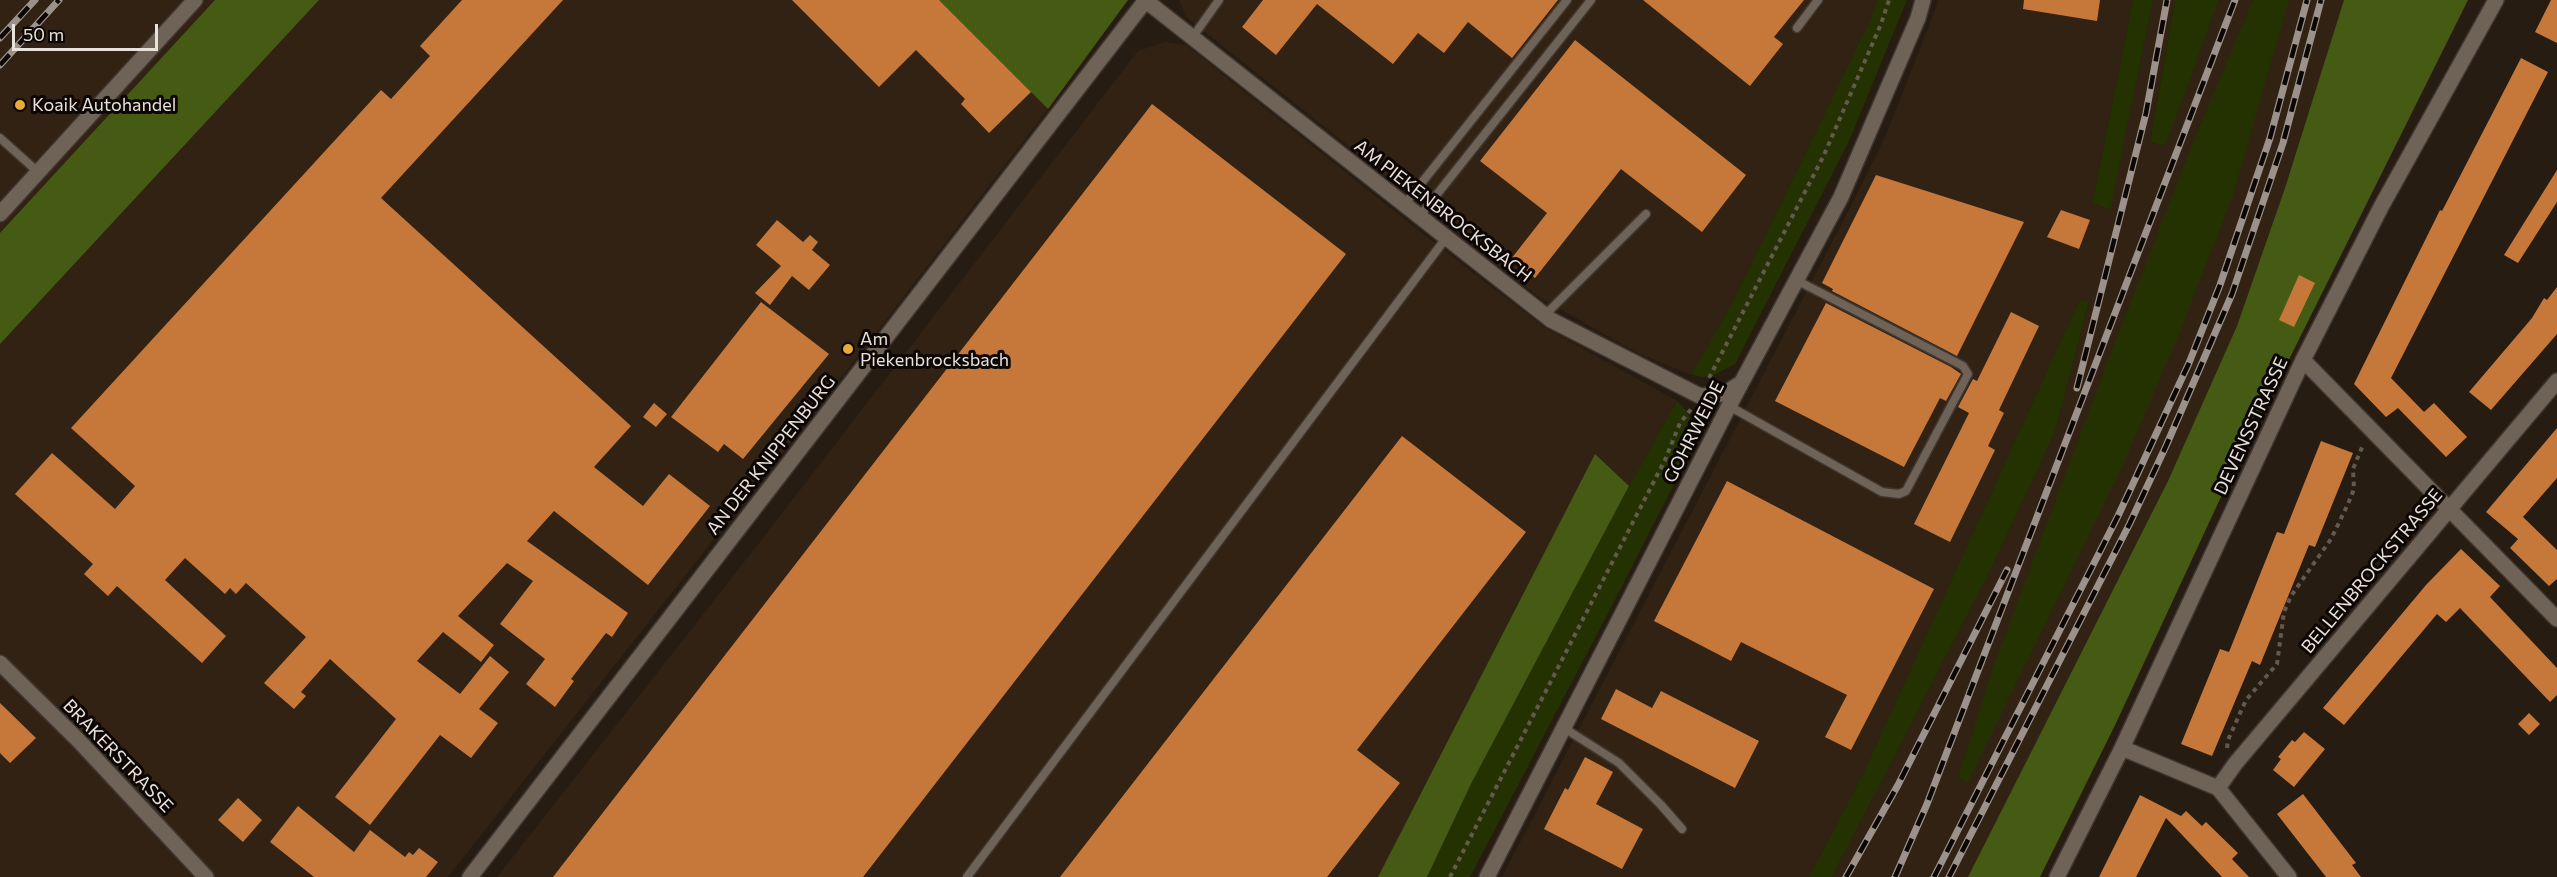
<!DOCTYPE html>
<html>
<head>
<meta charset="utf-8">
<style>
  body { margin:0 }
  #map { position:relative; width:2557px; height:877px; overflow:hidden; background:#271c12; font-family:Commissioner,sans-serif }
  canvas { display:block }
  .scale { position:absolute; left:12px; top:24px; width:146px; height:27px; box-sizing:border-box; border:3px solid #e9e1db; border-top:0; padding-left:8px; font-size:18px; line-height:21px; white-space:nowrap; color:#e9e1db; -webkit-text-stroke:4px #0c0704; paint-order:stroke }
</style>
</head>
<body>
<div id="map">
<canvas width="2557" height="877"></canvas>
<div class="scale">50 m</div>
</div>
<script>
const ctx = document.querySelector('canvas').getContext('2d');
ctx.lineJoin = 'round';
function fillPath(path, color) {
  ctx.fillStyle = color;
  ctx.fill(path, 'evenodd');
}
function toPath(rows) {
  const path = new Path2D();
  for (const r of rows) {
    path.moveTo(r[0], r[1]);
    for (let i = 2; i < r.length; i += 2) path.lineTo(r[i], r[i + 1]);
  }
  return path;
}
function trace(path, color, width, dash) {
  ctx.strokeStyle = color;
  ctx.lineWidth = width;
  ctx.lineCap = dash ? 'butt' : 'round';
  ctx.setLineDash(dash || []);
  ctx.stroke(path);
}
function drawText(font, color, halo, rows, align = 'center') {
  ctx.font = font + ' Commissioner,sans-serif';
  ctx.lineWidth = 6;
  ctx.setLineDash([]);
  ctx.textBaseline = 'middle';
  ctx.strokeStyle = halo;
  ctx.fillStyle = color;
  for (const [text, x, y, turn = 0] of rows) {
    ctx.save();
    ctx.translate(x, y);
    ctx.rotate((+turn || 0) * Math.PI / 180);
    ctx.textAlign = isNaN(turn) ? turn : align;
    if (halo) ctx.strokeText(text, 0, 0);
    ctx.fillText(text, 0, 0);
    ctx.restore();
  }
}
fillPath(toPath([
  [0,0,939,0,1048,109,876,333,448,877,0,877],
  [1179,0,1877,0,1871,18,1734,300,1691,375,1634,351,1539,297,1186,17],
  [1939,0,2133,0,2092,203,2109,210,2153,0,2175,0,2150,142,2164,146,2219,0,2344,0,2285,188,2237,326,2168,481,1968,877,1832,877,1991,569,2055,432,2089,301,2079,301,1861,778,1809,877,1502,877,1851,206,1886,135],
  [1165,42,1186,45,1433,242,1544,327,1677,401,1629,486,1595,454,1378,877,497,877,763,538,1138,51]
]), '#322214');
fillPath(toPath([
  [1877,0,1907,0,1849,141,1735,364,1714,375,1703,377,1691,375,1734,300,1871,18],
  [2133,0,2153,0,2110,210,2092,203],
  [2175,0,2219,0,2165,146,2150,142],
  [2253,0,2289,0,2234,192,2179,334,2122,467,1968,782,1958,778,1994,665,2114,345,2191,148],
  [2079,301,2089,301,2055,432,1991,569,1832,877,1809,877,1861,778],
  [1677,401,1686,410,1691,421,1692,449,1617,596,1470,877,1427,877,1472,782,1629,486]
]), '#243201');
fillPath(toPath([
  [215,0,319,0,0,344,0,233],
  [939,0,1128,0,1048,109],
  [2344,0,2468,0,2226,486,2117,721,2040,877,1968,877,2168,481,2237,326,2285,188],
  [1595,454,1629,486,1472,782,1427,877,1378,877]
]), '#455b13');
fillPath(toPath([
  [462,0,563,0,381,198,631,426,594,467,643,506,669,474,710,506,648,585,554,511,527,541,628,613,612,637,606,633,571,679,574,681,555,707,526,684,545,659,500,624,533,581,507,563,458,616,494,645,481,662,443,632,417,661,460,694,490,656,509,672,479,709,498,723,471,758,440,735,370,825,335,797,396,719,330,659,301,692,306,696,294,709,264,683,306,637,246,583,236,594,230,588,225,594,185,558,165,580,226,636,202,663,117,586,108,596,84,574,93,564,15,494,52,453,115,509,135,486,71,428,381,90,391,99,430,56,420,46],
  [792,0,939,0,1031,92,989,133,961,104,965,99,916,50,879,87],
  [1263,0,1558,0,1512,58,1468,22,1444,53,1418,33,1393,64,1317,4,1276,55,1242,27],
  [1643,0,1804,0,1774,37,1783,44,1750,86],
  [2024,0,2100,0,2097,21,2023,9],
  [2551,0,2557,0,2557,43,2535,32],
  [1575,40,1746,175,1702,232,1621,169,1535,278,1511,259,1547,213,1480,161],
  [2521,58,2548,72,2391,378,2424,412,2434,403,2467,437,2446,457,2398,408,2386,417,2354,384,2440,210,2442,211],
  [1152,104,1346,254,863,877,553,877],
  [2557,170,2557,202,2518,263,2504,255],
  [1876,175,2024,222,1957,356,1832,291,1833,289,1822,283],
  [2061,210,2090,220,2079,249,2047,237],
  [777,220,803,242,810,235,818,242,812,250,830,265,809,290,792,276,770,305,755,293,781,266,756,245],
  [2299,275,2315,283,2294,327,2279,320],
  [2557,287,2557,334,2491,410,2469,392,2532,318,2544,298,2547,300],
  [761,302,829,354,743,459,724,444,718,452,671,417],
  [1826,303,1951,367,1961,374,1946,401,1940,398,1904,467,1775,401],
  [2011,312,2039,326,1999,410,2004,413,1988,446,1995,450,1950,542,1914,524,1969,413,1958,407,1973,379,1977,381],
  [654,403,667,414,656,427,643,417],
  [2557,428,2557,478,2523,517,2557,550,2557,579,2549,586,2510,548,2518,539,2486,512],
  [1402,436,1526,532,1357,750,1400,783,1327,877,1060,877],
  [2321,441,2353,453,2315,547,2309,545,2260,665,2252,661,2212,756,2181,744,2220,649,2229,652,2277,532,2284,534],
  [1727,481,1934,589,1851,750,1825,737,1847,695,1741,642,1731,661,1654,621],
  [2461,549,2500,586,2490,597,2557,668,2557,695,2550,702,2460,608,2446,622,2437,614,2344,725,2323,708,2426,585],
  [1616,689,1652,708,1661,691,1759,741,1735,788,1601,719],
  [0,703,36,738,10,763,0,753],
  [2529,713,2540,724,2529,735,2518,724],
  [2304,732,2325,749,2294,787,2273,770,2281,759,2278,757,2292,740,2295,742],
  [1585,757,1613,772,1596,804,1643,829,1622,869,1544,829,1565,788,1568,790],
  [2303,794,2356,863,2352,865,2361,877,2326,877,2277,814],
  [2140,795,2181,816,2186,811,2202,826,2206,822,2238,853,2232,859,2249,877,2222,877,2166,818,2136,877,2099,877],
  [238,798,262,820,243,842,218,820],
  [298,806,354,852,370,830,405,857,409,852,413,855,419,848,438,862,426,877,314,877,270,842]
]), '#c6783a');
const service = toPath([
  [1797,28,1818,0],
  [1192,38,1219,0],
  [0,138,38,172],
  [1404,205,1567,0],
  [1419,217,1591,0],
  [1545,315,1646,214],
  [1729,406,1882,492,1899,494,1906,491,1968,374,1963,366,1796,280],
  [1564,728,1619,763,1661,805,1682,829],
  [967,877,1446,238]
]);
const minor = toPath([
  [1145,0,1551,320,1700,396,1724,394,1741,383],
  [0,214,195,0],
  [2303,360,2557,619],
  [0,663,79,741,206,877],
  [2122,748,2218,788,2289,877],
  [2218,788,2235,764,2557,381],
  [470,877,1146,0],
  [1487,877,1729,406,1841,197,1918,18,1923,0],
  [2057,877,2122,748,2303,360,2381,207,2496,0]
]);
trace(service, '#3f3631', 11);
trace(minor, '#3f3631', 18);
trace(toPath([
  [1709,378,1824,155,1881,24,1889,0],
  [2227,748,2228,740,2246,700,2277,664,2284,612,2291,596,2331,539,2348,504,2354,489,2353,469,2363,445],
  [1450,877,1665,460,1680,423,1692,408]
]), '#635950', 4, [4.5, 4.5]);
trace(service, '#6f6256', 8);
trace(minor, '#6f6256', 15);
const rail = toPath([
  [0,38,35,0],
  [0,65,59,0],
  [2077,388,2146,113,2167,0],
  [1846,877,1898,785,2007,570],
  [1895,877,1927,804,2235,0],
  [1934,877,2118,516,2189,363,2220,285,2270,138,2307,0],
  [1949,877,2130,523,2166,446,2232,294,2283,143,2321,0]
]);
trace(rail, '#9c928b', 7);
trace(rail, '#0c0704', 4.5, [14]);
for (const [x, y, r, color] of [
  [20,105,6,"#e9ab38"],
  [848,349,6,"#e9ab38"]
]) {
  const dot = new Path2D();
  dot.arc(x, y, r, 0, 2 * Math.PI);
  ctx.fillStyle = color;
  ctx.fill(dot);
  trace(dot, '#0c0704', 2);
}
drawText('18px', '#e9e1db', '#0c0704', [
  ["Koaik Autohandel",32,105],
  ["Am",860,339],
  ["Piekenbrocksbach",860,360]
], 'left');
drawText('18px', '#e9e1db', '#0c0704', [
  ["AM PIEKENBROCKSBACH",1443,211,38],
  ["DEVENSSTRASSE",2251,426,-65],
  ["GOHRWEIDE",1694,432,-63],
  ["AN DER KNIPPENBURG",771,455,-52],
  ["BELLENBROCKSTRASSE",2372,571,-50],
  ["BRAKERSTRASSE",118,756,46]
]);
</script>
</body>
</html>
